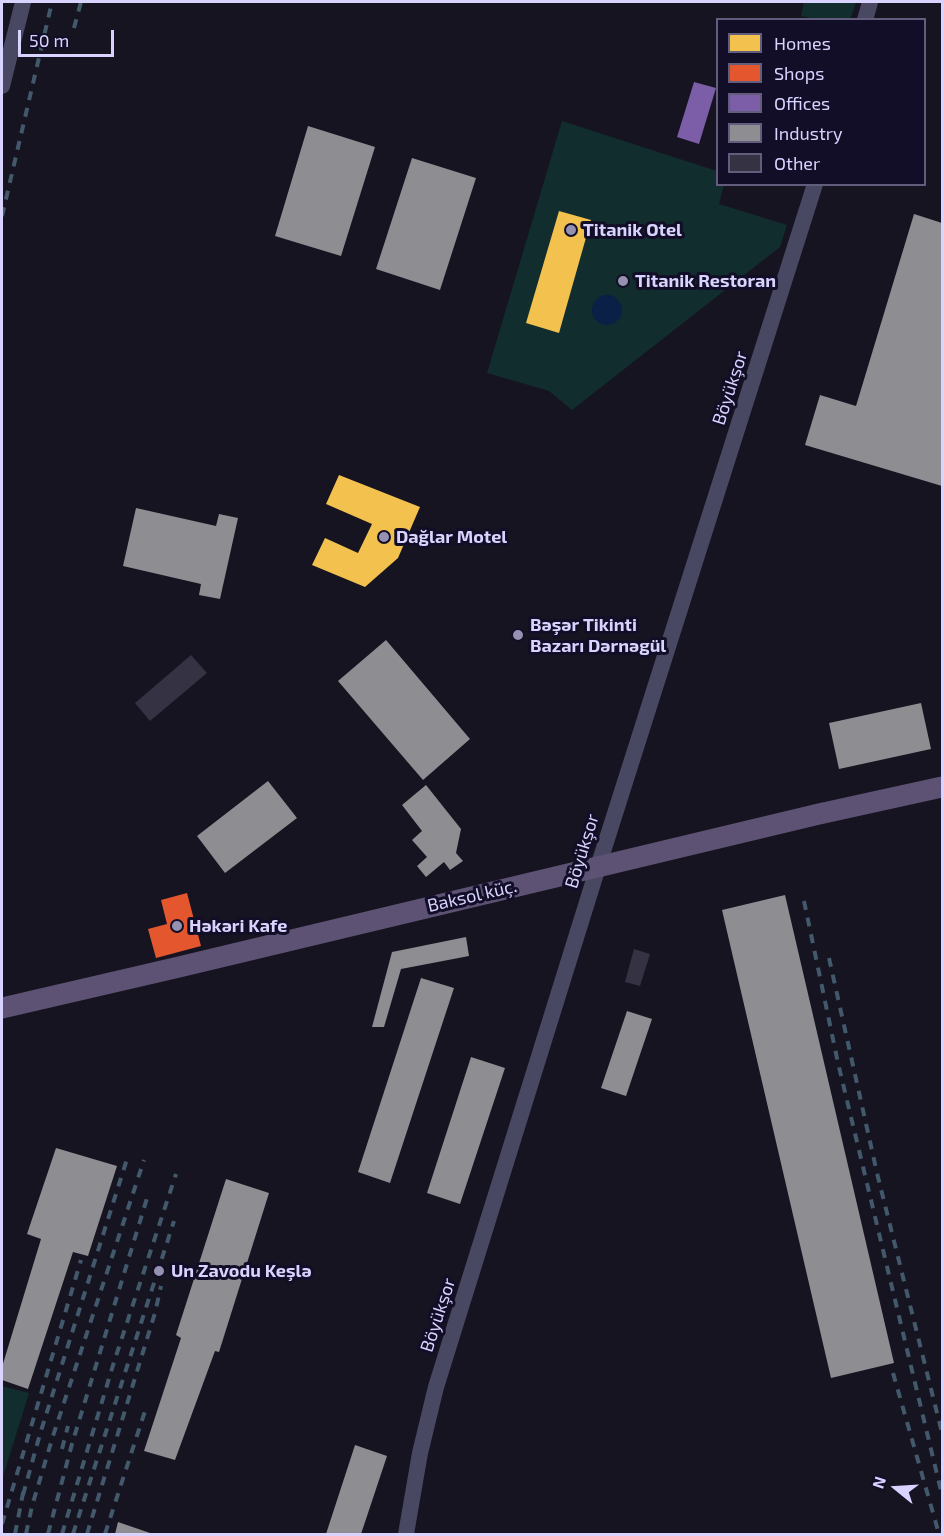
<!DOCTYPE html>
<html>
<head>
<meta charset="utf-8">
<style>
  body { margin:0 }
  #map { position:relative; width:944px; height:1536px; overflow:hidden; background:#161421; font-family:"Exo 2",sans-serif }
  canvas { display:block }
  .frame { position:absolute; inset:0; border:3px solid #d9d4ff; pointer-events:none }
  .legend { position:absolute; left:716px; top:18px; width:210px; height:168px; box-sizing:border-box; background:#120e27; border:2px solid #625d7d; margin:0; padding:8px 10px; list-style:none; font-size:18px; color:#d9d4ff }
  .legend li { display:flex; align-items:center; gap:12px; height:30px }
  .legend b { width:30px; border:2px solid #625d7d }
  .north { position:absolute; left:866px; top:1458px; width:60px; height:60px; -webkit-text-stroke:4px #120e27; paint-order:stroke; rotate:288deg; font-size:16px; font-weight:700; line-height:24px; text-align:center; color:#d9d4ff }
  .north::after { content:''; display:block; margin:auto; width:21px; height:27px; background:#d9d4ff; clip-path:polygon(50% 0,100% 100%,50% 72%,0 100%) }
  .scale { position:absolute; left:18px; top:30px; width:96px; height:27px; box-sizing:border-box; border:3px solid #d9d4ff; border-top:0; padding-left:8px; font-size:18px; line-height:21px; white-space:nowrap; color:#d9d4ff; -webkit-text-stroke:4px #120e27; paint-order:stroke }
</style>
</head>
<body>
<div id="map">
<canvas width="944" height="1536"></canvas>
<div class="frame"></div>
<ul class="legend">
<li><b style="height:16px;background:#f2c14e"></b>Homes</li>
<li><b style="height:16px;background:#e4572e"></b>Shops</li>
<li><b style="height:16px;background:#7b5ea7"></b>Offices</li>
<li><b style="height:16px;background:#8d8d92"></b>Industry</li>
<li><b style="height:16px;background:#343243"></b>Other</li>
</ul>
<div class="north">N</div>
<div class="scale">50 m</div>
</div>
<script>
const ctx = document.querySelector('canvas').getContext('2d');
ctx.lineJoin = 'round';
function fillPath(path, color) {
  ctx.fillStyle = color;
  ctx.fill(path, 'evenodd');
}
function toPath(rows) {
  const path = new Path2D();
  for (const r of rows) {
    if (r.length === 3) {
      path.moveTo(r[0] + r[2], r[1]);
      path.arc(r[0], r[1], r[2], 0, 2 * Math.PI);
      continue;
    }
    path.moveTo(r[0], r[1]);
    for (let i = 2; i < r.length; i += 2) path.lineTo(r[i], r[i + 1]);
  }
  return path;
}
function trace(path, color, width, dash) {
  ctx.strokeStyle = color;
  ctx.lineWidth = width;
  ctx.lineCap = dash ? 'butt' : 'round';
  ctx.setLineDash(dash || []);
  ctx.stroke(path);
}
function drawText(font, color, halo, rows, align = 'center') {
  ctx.font = font + ' "Exo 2",sans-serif';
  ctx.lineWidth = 6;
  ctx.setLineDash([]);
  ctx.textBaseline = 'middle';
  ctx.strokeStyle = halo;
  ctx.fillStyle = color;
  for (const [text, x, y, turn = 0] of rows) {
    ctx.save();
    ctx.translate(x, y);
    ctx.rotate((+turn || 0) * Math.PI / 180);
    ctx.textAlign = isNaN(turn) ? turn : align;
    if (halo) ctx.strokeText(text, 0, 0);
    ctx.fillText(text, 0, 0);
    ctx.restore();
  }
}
fillPath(toPath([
  [804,2,856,2,850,20,816,19,801,16],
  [562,121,717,171,718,184,724,185,719,204,787,225,780,247,572,410,549,391,487,373],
  [2,1386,29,1393,2,1480]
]), '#122d2e');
fillPath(toPath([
  [607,310,15]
]), '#0a2046');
fillPath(toPath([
  [559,211,591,220,559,333,526,323],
  [339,475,420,507,398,558,365,587,312,565,325,538,358,553,372,524,326,504]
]), '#f2c14e');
fillPath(toPath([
  [187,893,201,946,156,958,148,929,167,924,161,900]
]), '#e4572e');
fillPath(toPath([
  [694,82,716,88,699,144,677,137]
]), '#7b5ea7');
fillPath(toPath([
  [308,126,375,147,341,256,275,236],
  [412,158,476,178,440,290,376,269],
  [914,214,942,223,942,486,805,445,820,395,856,406],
  [136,508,216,526,219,514,238,518,220,599,199,595,201,584,123,566],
  [386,640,470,739,423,780,338,681],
  [921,703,931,749,839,769,829,723],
  [268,781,297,818,225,873,197,836],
  [426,785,461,829,456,853,463,861,450,870,444,862,426,877,417,866,427,857,412,840,422,831,402,805],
  [785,895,894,1363,831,1378,722,910],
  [466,937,469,956,401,969,384,1027,372,1027,392,952],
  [421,978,454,988,390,1183,358,1172],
  [627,1011,652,1019,626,1096,601,1088],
  [471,1057,505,1068,460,1204,427,1193],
  [56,1148,117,1166,88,1256,73,1252,28,1389,2,1380,2,1367,41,1239,27,1234],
  [226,1179,269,1193,219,1352,215,1351,175,1460,144,1451,181,1338,176,1335],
  [355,1445,387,1456,361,1534,326,1534],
  [118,1522,153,1534,115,1534]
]), '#8d8d92');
fillPath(toPath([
  [191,655,207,673,150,721,135,703],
  [634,949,650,954,640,986,625,982]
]), '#343243');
trace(toPath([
  [865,20,870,2],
  [2,86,23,2],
  [406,1534,420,1453,436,1387,598,867,815,184]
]), '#494862', 16);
trace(toPath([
  [2,1008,179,967,819,814,942,787]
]), '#5d5273', 21);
trace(toPath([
  [74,28,81,2],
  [2,216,52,2],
  [804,901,838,1063,942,1495],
  [829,958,877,1173,942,1433],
  [893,1373,939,1534],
  [62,1449,68,1426],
  [23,1495,40,1434,127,1159],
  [2,1524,81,1260],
  [15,1534,24,1488],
  [26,1534,32,1506,53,1436,144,1160],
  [48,1534,72,1444,148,1195],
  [62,1534,114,1362,176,1174],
  [73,1534,174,1221],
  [87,1534,155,1313,161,1286],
  [105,1534,145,1411]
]), '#42596c', 4, [9, 8]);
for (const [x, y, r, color] of [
  [571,230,6,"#9591b1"],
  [623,281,6,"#9591b1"],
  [384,537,6,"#9591b1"],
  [518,635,6,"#9591b1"],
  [177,926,6,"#9591b1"],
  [159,1271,6,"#9591b1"]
]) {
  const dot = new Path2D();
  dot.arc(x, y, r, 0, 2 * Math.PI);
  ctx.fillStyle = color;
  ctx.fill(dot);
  trace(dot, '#120e27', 2);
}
drawText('bold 18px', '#d9d4ff', '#120e27', [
  ["Titanik Otel",583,230],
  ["Titanik Restoran",635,281],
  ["Dağlar Motel",396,537],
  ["Bəşər Tikinti",530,625],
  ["Bazarı Dərnəgül",530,646],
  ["Həkəri Kafe",189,926],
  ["Un Zavodu Keşlə",171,1271]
], 'left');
drawText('18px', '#d9d4ff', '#120e27', [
  ["Böyükşor",730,388,-72],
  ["Böyükşor",582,851,-73],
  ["Baksol küç.",472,896,-13],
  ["Böyükşor",438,1315,-72]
]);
</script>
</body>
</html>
